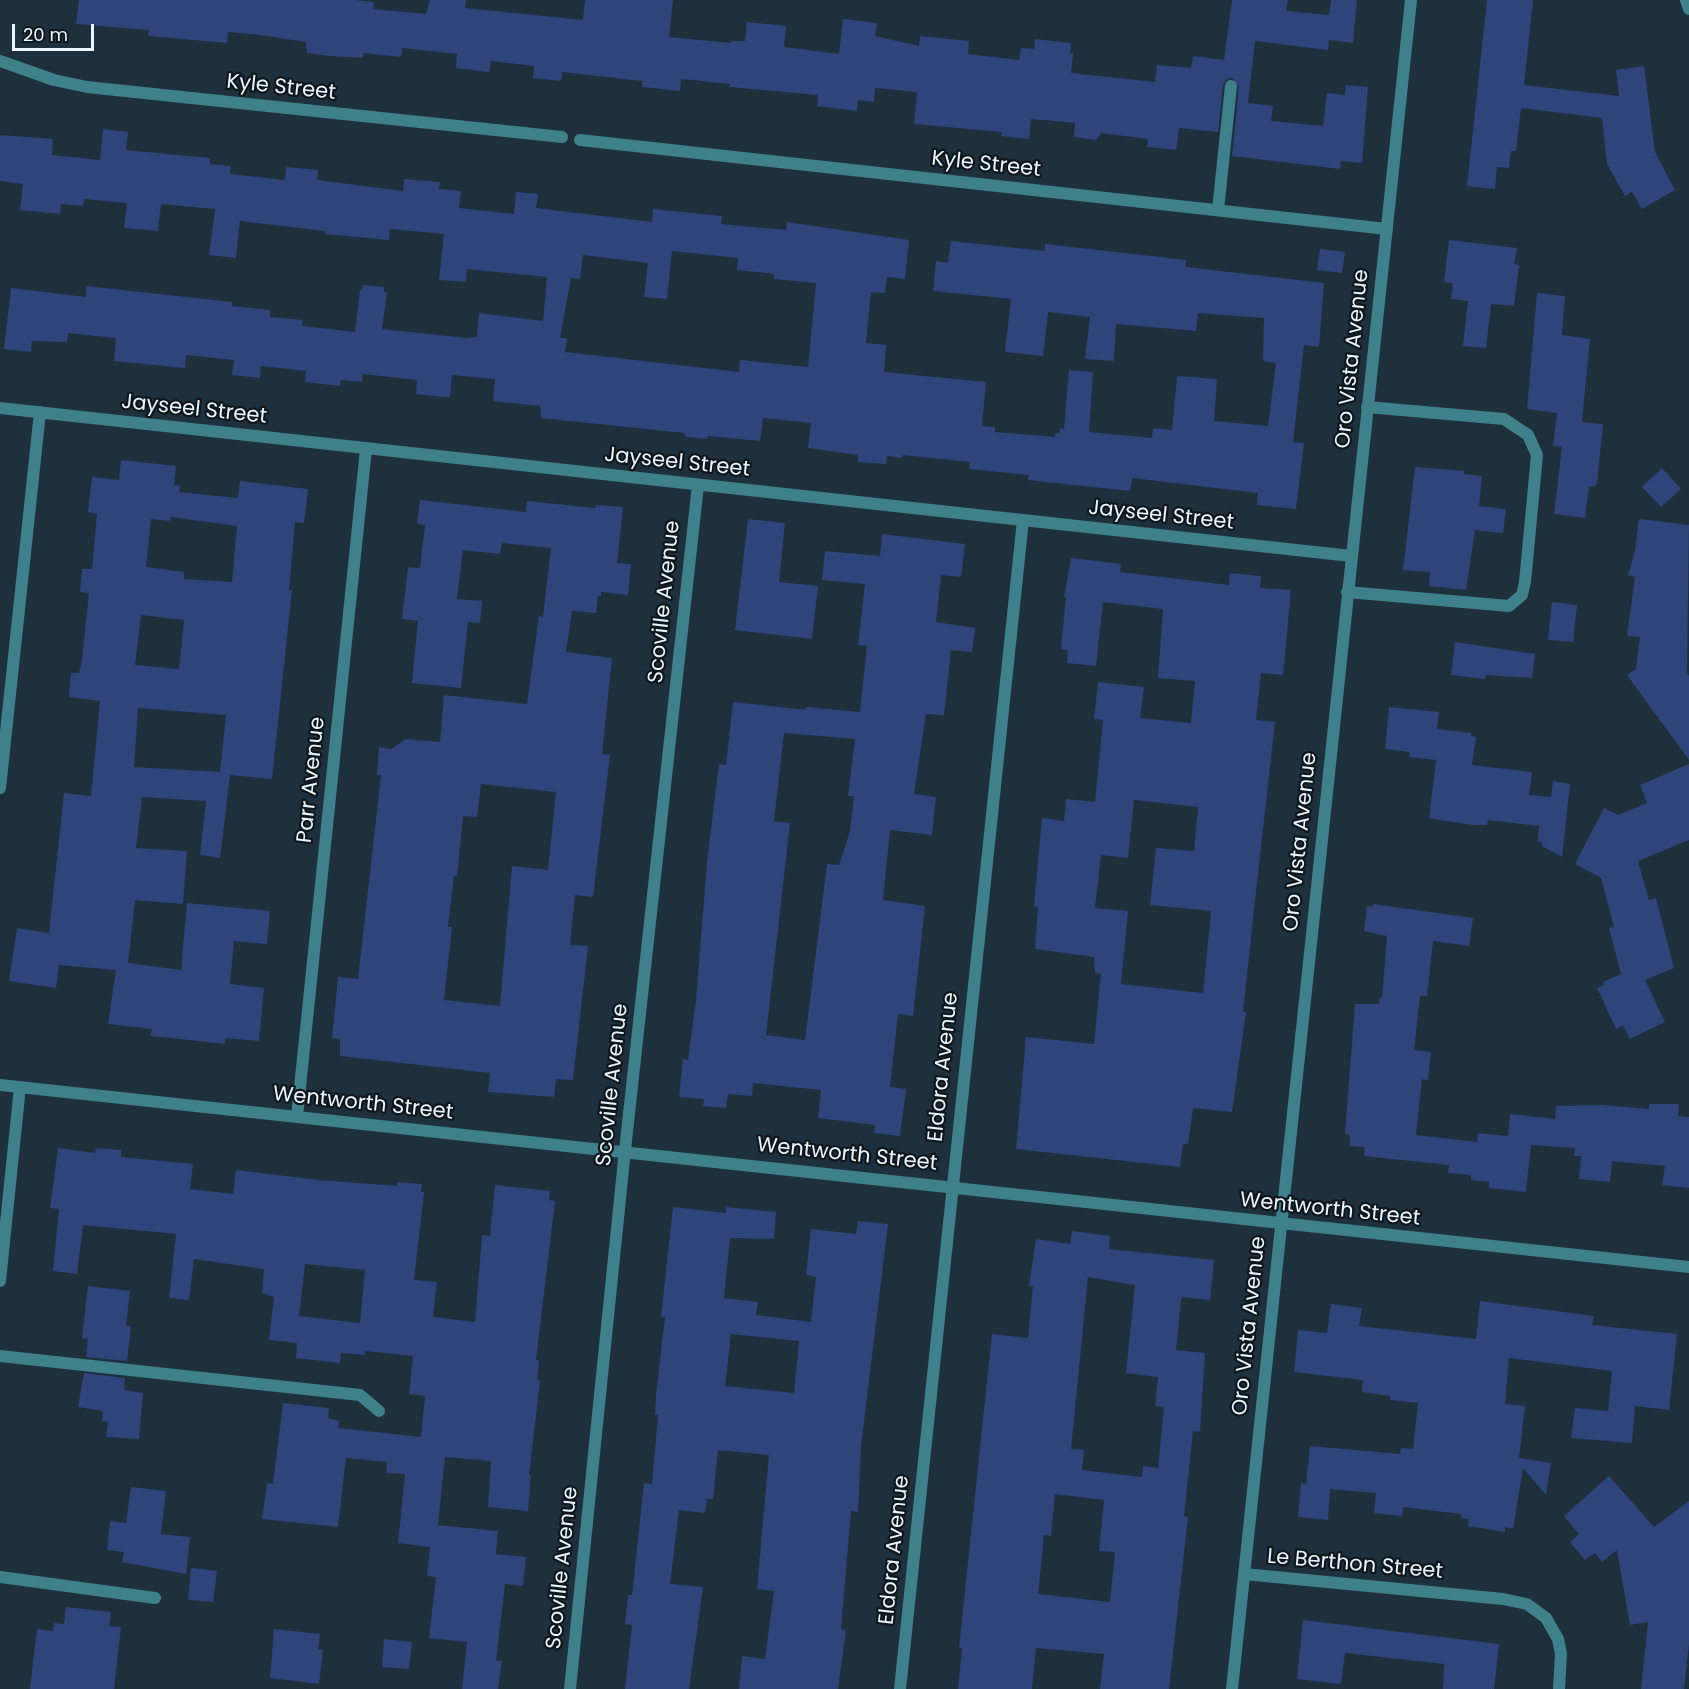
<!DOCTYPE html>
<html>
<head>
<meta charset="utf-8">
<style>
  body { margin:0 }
  #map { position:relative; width:1689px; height:1689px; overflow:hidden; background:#1e303c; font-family:Poppins,sans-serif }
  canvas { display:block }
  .scale { position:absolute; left:12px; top:24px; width:82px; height:27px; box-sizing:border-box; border:3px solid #eaf5fd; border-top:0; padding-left:8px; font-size:18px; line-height:21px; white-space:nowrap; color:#eaf5fd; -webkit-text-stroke:4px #0f171c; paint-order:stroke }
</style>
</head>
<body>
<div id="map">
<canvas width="1689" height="1689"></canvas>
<div class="scale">20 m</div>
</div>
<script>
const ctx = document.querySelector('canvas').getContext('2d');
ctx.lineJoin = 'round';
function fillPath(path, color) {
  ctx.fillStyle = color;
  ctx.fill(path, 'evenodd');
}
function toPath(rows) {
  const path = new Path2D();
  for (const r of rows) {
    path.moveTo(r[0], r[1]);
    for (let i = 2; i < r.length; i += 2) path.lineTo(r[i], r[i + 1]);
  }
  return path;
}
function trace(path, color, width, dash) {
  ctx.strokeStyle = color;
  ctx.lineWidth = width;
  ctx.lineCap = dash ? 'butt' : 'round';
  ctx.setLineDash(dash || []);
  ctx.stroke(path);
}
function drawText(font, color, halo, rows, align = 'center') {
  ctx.font = font + ' Poppins,sans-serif';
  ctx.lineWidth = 4.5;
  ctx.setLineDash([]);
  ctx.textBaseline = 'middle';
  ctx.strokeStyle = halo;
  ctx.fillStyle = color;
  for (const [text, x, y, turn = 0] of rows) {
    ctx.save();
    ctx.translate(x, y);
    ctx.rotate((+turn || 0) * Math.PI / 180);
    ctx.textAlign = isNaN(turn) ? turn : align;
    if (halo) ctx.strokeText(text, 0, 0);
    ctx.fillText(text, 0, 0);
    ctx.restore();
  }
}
fillPath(toPath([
  [79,0,354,0,374,2,373,9,426,14,430,0,466,0,465,8,583,20,585,0,673,0,669,37,731,43,731,41,745,41,747,22,786,26,784,47,839,54,843,19,877,23,875,36,919,46,920,36,969,41,968,54,1019,60,1021,48,1034,49,1035,39,1071,43,1070,53,1073,53,1071,73,1155,82,1157,65,1191,68,1193,56,1224,60,1232,0,1288,0,1286,11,1329,15,1331,0,1357,0,1353,43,1329,40,1328,50,1255,41,1248,103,1273,106,1271,121,1323,126,1327,93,1345,95,1346,85,1368,87,1362,163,1341,161,1340,169,1232,156,1239,87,1232,78,1227,79,1223,85,1218,132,1179,128,1176,150,1147,147,1148,139,1101,133,1096,140,1074,137,1075,123,1031,119,1029,139,1001,136,1002,132,914,124,917,92,875,88,874,102,858,100,857,111,817,106,818,95,729,87,730,84,681,79,680,91,642,87,642,81,562,72,561,81,533,78,534,66,491,61,489,72,456,68,457,54,402,48,401,57,363,53,363,58,330,56,307,53,306,42,260,35,228,32,227,43,148,36,149,30,76,24],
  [1487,0,1533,0,1524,85,1619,96,1616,70,1644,66,1655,152,1675,190,1642,209,1632,192,1625,196,1607,164,1602,118,1521,108,1516,151,1511,151,1509,168,1497,167,1495,189,1467,186],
  [103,129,128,132,126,150,210,158,210,164,231,166,230,174,285,180,286,167,318,170,317,180,403,191,404,179,440,182,439,189,461,191,459,208,514,214,516,192,538,194,536,208,652,222,653,209,722,216,721,224,786,230,787,222,909,240,905,279,887,277,885,293,871,292,866,343,886,345,884,372,986,382,982,426,995,427,995,432,1055,437,1055,433,1059,434,1060,428,1064,429,1069,370,1093,372,1089,432,1152,438,1153,428,1172,430,1177,376,1217,379,1214,421,1268,426,1276,363,1263,361,1264,318,1198,313,1196,331,1116,324,1114,361,1085,359,1090,317,1048,312,1043,356,1005,352,1011,299,933,291,936,261,948,263,951,241,1045,251,1045,244,1186,260,1186,267,1324,283,1319,347,1304,345,1299,389,1293,442,1304,443,1296,509,1257,505,1258,493,1132,478,1130,491,1028,480,1029,475,969,469,970,462,903,455,902,458,887,456,886,464,858,462,858,455,808,448,811,423,763,418,760,441,708,436,707,439,686,437,684,433,541,418,540,406,493,401,495,379,452,375,450,397,443,397,416,394,417,380,363,374,362,382,341,380,340,386,305,382,306,371,261,366,260,378,232,375,234,360,186,355,185,368,114,361,116,338,68,333,67,342,32,341,31,352,4,349,11,288,86,297,86,286,232,302,232,306,270,310,270,317,303,320,302,326,355,332,360,290,362,290,363,285,384,287,384,292,387,293,382,329,466,338,477,337,479,313,543,321,547,277,467,269,466,282,439,280,444,234,390,229,389,240,325,234,325,231,240,221,236,258,209,255,215,209,161,204,158,231,124,228,127,203,84,199,83,206,61,204,60,214,20,210,23,184,0,181,0,135,53,139,52,155,100,160],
  [672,251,738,258,737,270,774,274,774,279,816,283,808,367,740,360,739,372,565,352,567,338,560,338,571,278,580,279,583,255,648,263,644,297,667,299],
  [1449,240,1517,248,1514,264,1519,265,1514,306,1491,304,1486,348,1463,346,1468,301,1451,299,1453,283,1444,282],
  [1320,249,1345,252,1342,273,1317,270],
  [1537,293,1565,296,1562,335,1590,339,1582,422,1603,424,1597,483,1594,487,1589,486,1585,518,1554,514,1562,447,1553,446,1557,413,1527,409],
  [121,460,176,466,174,485,180,486,179,492,238,498,240,481,308,489,304,523,295,522,289,590,292,590,272,779,230,775,220,858,200,855,206,801,142,797,136,848,187,851,183,904,135,900,128,963,181,970,187,903,270,911,267,944,234,941,230,984,264,988,259,1041,225,1038,225,1044,162,1037,150,1036,152,1029,108,1024,116,970,59,965,56,988,9,981,17,928,49,933,64,793,91,796,100,701,69,697,71,673,79,673,82,660,89,593,80,592,82,569,92,569,97,514,88,512,92,477,119,480],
  [171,517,237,526,232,582,184,579,184,572,146,567,151,519,170,521],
  [141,615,184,620,179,669,135,665],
  [138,708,226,715,220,772,134,767],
  [1415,467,1464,471,1464,474,1482,476,1479,506,1506,509,1503,533,1475,530,1466,590,1429,586,1430,572,1403,570],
  [1662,468,1681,489,1661,507,1642,487],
  [420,500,526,512,527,501,595,508,596,505,623,507,617,563,631,564,628,595,601,592,601,596,598,596,596,613,572,611,566,652,612,658,602,754,610,755,593,897,575,895,570,945,588,946,573,1080,556,1079,554,1097,488,1092,490,1073,340,1056,340,1039,332,1038,338,977,358,979,381,775,377,775,379,747,392,749,405,739,440,742,444,695,527,704,539,616,543,617,551,548,502,543,500,554,463,550,457,599,482,601,480,623,468,622,461,688,412,683,418,621,402,619,408,567,420,568,425,525,417,524],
  [481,784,556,792,548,870,512,866,500,1006,444,1000,452,927,448,927,454,876,457,876,463,816,477,817],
  [748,519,785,523,779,582,818,586,812,639,735,630],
  [1639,519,1689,525,1687,673,1689,676,1689,760,1627,675,1636,669,1640,637,1627,636,1635,577,1628,575,1635,551],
  [882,534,965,544,961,577,941,575,936,622,975,628,972,652,951,650,944,715,926,714,914,794,936,797,932,835,890,830,883,900,925,906,913,1016,898,1014,890,1087,906,1089,900,1136,874,1133,875,1125,818,1118,821,1090,753,1083,752,1096,728,1094,726,1108,703,1106,704,1099,679,1097,683,1059,688,1060,696,1000,707,862,719,764,726,765,733,702,806,710,806,707,860,712,867,646,858,645,865,584,822,580,825,551,880,556],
  [784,733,855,739,848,796,854,796,850,831,839,865,827,864,805,1040,766,1035,790,823,774,821],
  [1071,558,1121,564,1120,572,1229,585,1230,573,1261,576,1260,588,1291,590,1283,675,1261,673,1256,720,1275,722,1254,910,1243,1012,1246,1012,1232,1112,1193,1108,1188,1144,1183,1144,1180,1167,1016,1149,1026,1037,1094,1044,1101,974,1095,973,1094,957,1035,949,1038,907,1034,906,1042,818,1064,821,1066,799,1095,802,1103,720,1094,719,1098,682,1144,687,1140,718,1191,723,1195,681,1158,678,1163,609,1103,602,1096,666,1067,663,1068,650,1061,649,1066,597,1064,597],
  [1134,800,1198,807,1194,851,1156,848,1150,905,1211,911,1203,993,1121,984,1128,911,1095,908,1101,855,1128,858],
  [1552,602,1577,605,1573,642,1548,640],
  [1455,642,1535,654,1532,678,1486,675,1485,679,1451,675],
  [1389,707,1439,712,1437,729,1471,733,1471,736,1476,737,1472,765,1532,772,1529,795,1551,797,1553,781,1570,784,1562,857,1542,846,1542,842,1538,841,1539,826,1488,820,1487,825,1472,825,1429,818,1436,760,1409,757,1410,752,1385,749],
  [1689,764,1689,840,1638,861,1649,900,1656,898,1674,968,1645,980,1665,1022,1630,1039,1623,1025,1616,1029,1597,988,1604,985,1603,982,1621,974,1609,928,1614,927,1601,878,1575,864,1604,808,1618,815,1647,803,1640,785],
  [1373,904,1473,918,1469,946,1433,941,1427,996,1420,996,1414,1050,1431,1052,1428,1080,1422,1079,1416,1135,1477,1142,1478,1133,1508,1136,1510,1114,1555,1119,1556,1106,1603,1105,1649,1109,1649,1104,1679,1104,1678,1116,1689,1117,1689,1188,1662,1185,1665,1166,1612,1161,1610,1182,1579,1179,1581,1156,1574,1156,1575,1148,1531,1145,1526,1192,1489,1188,1489,1182,1471,1180,1471,1175,1448,1173,1449,1165,1364,1156,1365,1147,1349,1146,1350,1135,1345,1134,1355,1004,1379,1004,1380,997,1382,998,1387,936,1364,931,1367,906,1373,907],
  [58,1148,95,1153,96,1148,121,1150,121,1157,193,1164,190,1189,233,1194,236,1170,319,1180,397,1186,397,1182,422,1184,421,1192,424,1192,414,1280,437,1282,433,1317,475,1322,482,1235,490,1236,495,1185,550,1191,549,1200,555,1201,536,1360,539,1360,537,1379,540,1381,529,1475,531,1475,528,1511,488,1507,491,1461,445,1457,438,1525,498,1531,496,1554,526,1557,523,1586,505,1584,496,1661,502,1661,498,1689,462,1689,467,1642,429,1638,436,1577,427,1576,430,1547,398,1543,405,1474,386,1473,387,1462,346,1458,338,1527,262,1519,267,1483,273,1484,283,1403,329,1408,328,1418,339,1421,338,1428,421,1437,425,1396,409,1394,413,1356,365,1351,365,1355,341,1353,340,1363,296,1358,297,1343,269,1340,274,1297,262,1293,264,1269,194,1259,189,1300,169,1298,176,1234,83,1225,77,1274,53,1271,59,1209,50,1208],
  [305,1264,365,1270,360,1323,299,1316],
  [673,1207,726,1213,726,1207,776,1212,774,1239,730,1238,724,1298,758,1302,756,1315,811,1322,816,1277,806,1275,811,1229,856,1234,858,1221,888,1224,861,1447,858,1512,851,1511,841,1629,846,1630,838,1689,739,1689,742,1656,765,1659,774,1591,757,1589,769,1455,718,1450,713,1499,707,1499,705,1513,679,1510,670,1584,703,1587,689,1689,625,1689,632,1625,625,1624,628,1595,632,1595,644,1483,652,1484,658,1415,655,1415,656,1395,665,1317,661,1317],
  [731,1334,799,1341,794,1393,725,1386],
  [1072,1231,1110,1236,1109,1249,1214,1260,1210,1300,1182,1297,1181,1301,1176,1350,1205,1353,1200,1432,1193,1431,1184,1516,1188,1517,1169,1689,1100,1689,1104,1654,1036,1648,1032,1689,958,1689,962,1648,959,1648,992,1334,1028,1338,1033,1286,1029,1286,1036,1239,1070,1244],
  [1088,1277,1135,1285,1126,1373,1158,1377,1155,1406,1164,1407,1158,1468,1143,1466,1142,1477,1082,1470,1084,1450,1071,1449],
  [1055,1494,1104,1500,1099,1551,1115,1552,1110,1602,1038,1594,1044,1535,1051,1536],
  [88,1286,130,1291,126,1326,131,1326,127,1361,86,1357,88,1339,82,1338],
  [1480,1301,1594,1316,1592,1325,1677,1334,1669,1410,1635,1406,1632,1443,1571,1438,1575,1408,1608,1411,1612,1371,1509,1358,1505,1404,1525,1406,1519,1458,1551,1463,1546,1495,1523,1468,1513,1529,1505,1527,1505,1532,1468,1526,1469,1519,1461,1518,1461,1514,1403,1507,1402,1516,1374,1513,1376,1493,1330,1489,1328,1520,1298,1517,1301,1483,1306,1484,1310,1446,1400,1454,1401,1448,1413,1449,1418,1403,1390,1400,1390,1396,1362,1392,1363,1380,1294,1372,1298,1330,1327,1333,1331,1304,1362,1308,1359,1326,1476,1339],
  [84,1373,125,1378,124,1390,143,1393,139,1439,106,1437,108,1422,102,1421,103,1411,78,1407],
  [1609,1476,1654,1527,1689,1501,1689,1644,1684,1689,1641,1689,1648,1622,1630,1625,1617,1550,1602,1562,1595,1553,1585,1560,1570,1542,1579,1534,1564,1516],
  [131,1487,166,1491,161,1534,190,1537,186,1574,122,1562,124,1552,107,1550,110,1521,126,1523],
  [191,1568,217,1571,213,1602,188,1600],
  [66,1607,111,1612,109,1626,121,1627,114,1689,30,1689,37,1629,53,1631,54,1623,64,1624],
  [1303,1620,1499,1644,1494,1689,1443,1689,1444,1664,1345,1653,1341,1684,1297,1679],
  [274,1629,320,1634,318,1649,323,1650,319,1684,270,1678],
  [384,1639,412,1642,409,1669,382,1667]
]), '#2e447a');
trace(toPath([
  [1218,210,1231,86],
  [1347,592,1509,606,1522,595,1525,582,1537,455,1528,435,1504,419,1367,407],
  [0,1356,360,1395,379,1411],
  [0,1577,155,1598]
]), '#3e818b', 12);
trace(toPath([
  [1686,0,1689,9],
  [0,61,54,80,87,87,562,137],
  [580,140,1387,229],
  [0,408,1351,556],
  [0,788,40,412],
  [297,1116,366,449],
  [0,1281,20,1087],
  [1244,1574,1503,1599,1527,1604,1546,1618,1558,1639,1561,1654,1559,1689],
  [570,1689,625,1150,698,485],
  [900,1689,1023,520]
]), '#3e818b', 12);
trace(toPath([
  [0,1085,1689,1267],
  [1232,1689,1411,0]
]), '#3e818b', 12);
drawText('21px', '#eaf5fd', '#0f171c', [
  ["Kyle Street",281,88,6],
  ["Kyle Street",986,165,6],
  ["Oro Vista Avenue",1353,359,-84],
  ["Jayseel Street",194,410,6],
  ["Jayseel Street",677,463,6],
  ["Jayseel Street",1161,516,6],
  ["Scoville Avenue",665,602,-84],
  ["Parr Avenue",312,780,-84],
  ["Oro Vista Avenue",1301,842,-84],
  ["Eldora Avenue",944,1067,-84],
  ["Scoville Avenue",613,1085,-84],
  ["Wentworth Street",363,1104,6],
  ["Wentworth Street",847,1155,6],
  ["Wentworth Street",1330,1210,6],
  ["Oro Vista Avenue",1250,1326,-84],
  ["Eldora Avenue",895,1550,-84],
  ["Le Berthon Street",1355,1565,5],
  ["Scoville Avenue",563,1568,-84]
]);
</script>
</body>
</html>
